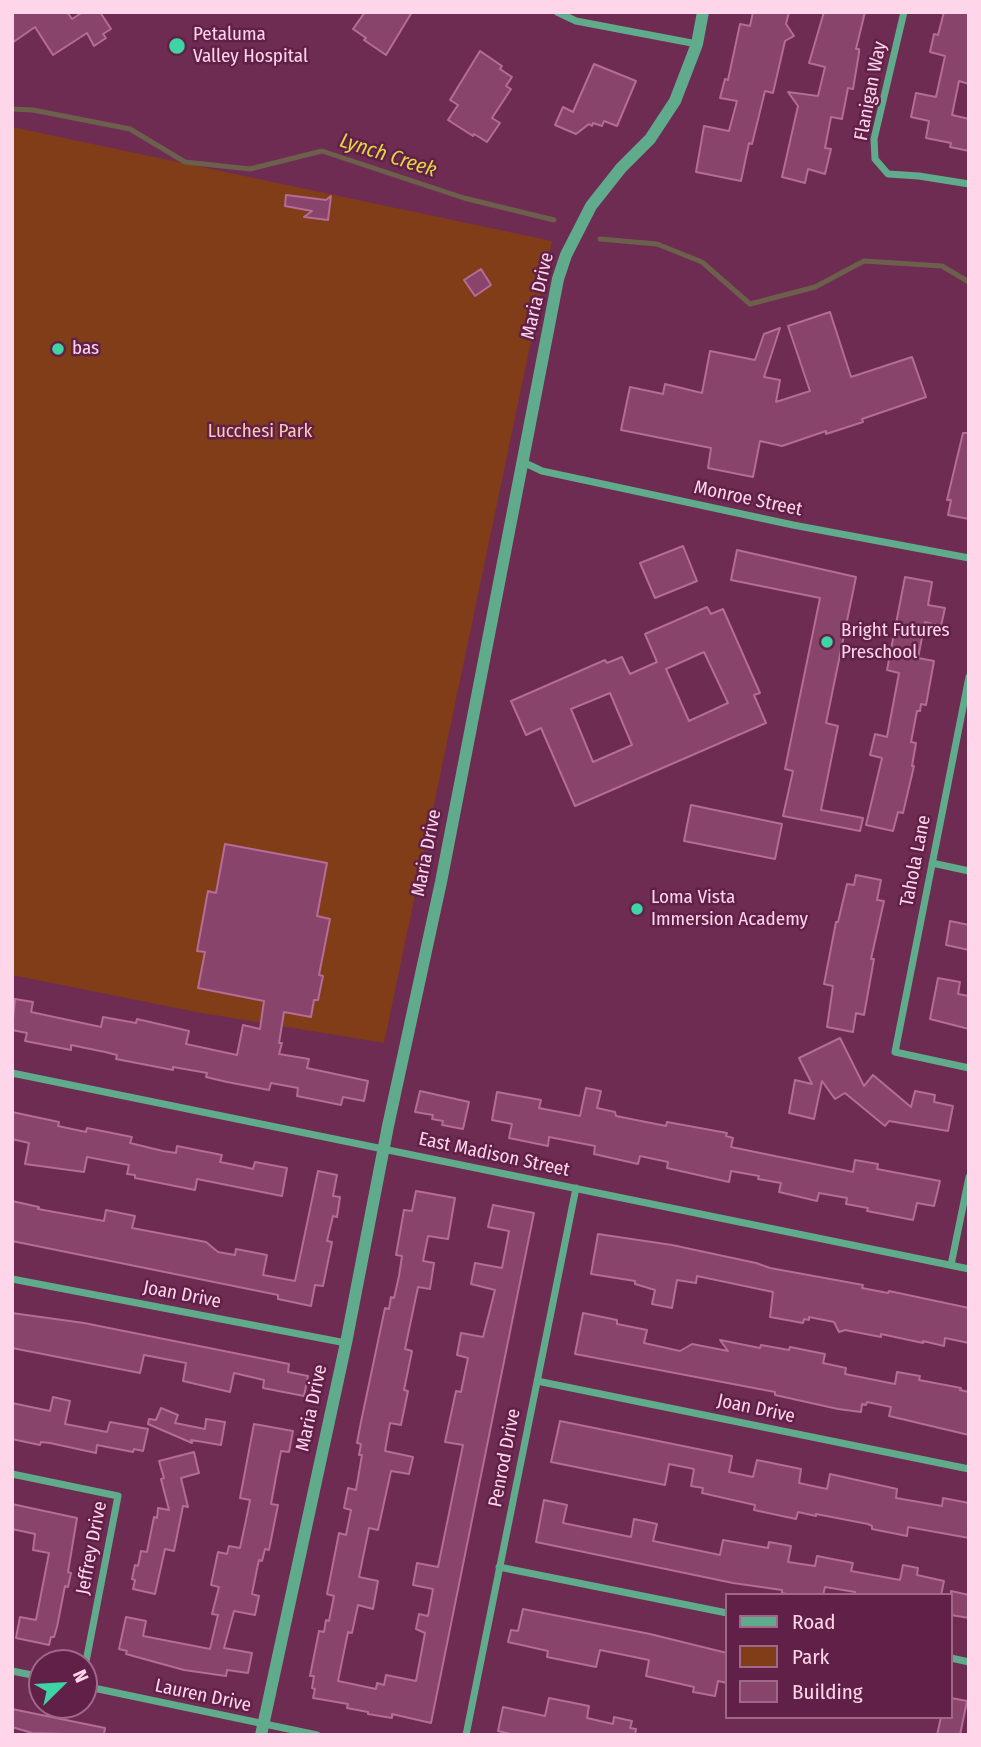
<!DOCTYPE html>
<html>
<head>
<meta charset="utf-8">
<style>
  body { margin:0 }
  #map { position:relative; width:981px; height:1747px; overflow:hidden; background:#6e2c53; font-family:"Fira Sans Condensed",sans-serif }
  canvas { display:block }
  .frame { position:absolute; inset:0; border:14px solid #fed5e9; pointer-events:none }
  .legend { position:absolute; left:725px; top:1593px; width:228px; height:126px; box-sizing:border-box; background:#612048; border:2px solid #a06888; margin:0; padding:9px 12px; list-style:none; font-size:21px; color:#fed5e9 }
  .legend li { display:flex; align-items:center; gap:14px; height:35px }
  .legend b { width:35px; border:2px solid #a06888 }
  .north { position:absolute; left:28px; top:1649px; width:70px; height:70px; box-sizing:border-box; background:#612048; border:2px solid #a06888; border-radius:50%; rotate:66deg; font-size:19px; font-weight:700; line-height:28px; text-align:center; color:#fed5e9 }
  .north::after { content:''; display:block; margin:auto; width:24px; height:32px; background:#3ed4a3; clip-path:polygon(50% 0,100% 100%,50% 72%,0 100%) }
</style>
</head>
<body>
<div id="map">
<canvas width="981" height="1747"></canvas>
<div class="frame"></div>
<ul class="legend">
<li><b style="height:9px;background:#61ab8d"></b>Road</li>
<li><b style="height:19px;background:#813d17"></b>Park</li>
<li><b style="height:19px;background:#88446b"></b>Building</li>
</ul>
<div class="north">N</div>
</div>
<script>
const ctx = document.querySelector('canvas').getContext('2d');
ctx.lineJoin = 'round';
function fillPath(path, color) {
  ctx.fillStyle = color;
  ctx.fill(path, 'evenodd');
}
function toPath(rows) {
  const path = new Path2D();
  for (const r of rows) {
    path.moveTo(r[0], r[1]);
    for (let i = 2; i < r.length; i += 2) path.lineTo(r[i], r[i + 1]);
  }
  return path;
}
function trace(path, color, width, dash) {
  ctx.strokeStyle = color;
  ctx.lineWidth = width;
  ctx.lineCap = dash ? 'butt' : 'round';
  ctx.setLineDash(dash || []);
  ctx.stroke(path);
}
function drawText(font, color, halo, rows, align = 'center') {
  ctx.font = font + ' "Fira Sans Condensed",sans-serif';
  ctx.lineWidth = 5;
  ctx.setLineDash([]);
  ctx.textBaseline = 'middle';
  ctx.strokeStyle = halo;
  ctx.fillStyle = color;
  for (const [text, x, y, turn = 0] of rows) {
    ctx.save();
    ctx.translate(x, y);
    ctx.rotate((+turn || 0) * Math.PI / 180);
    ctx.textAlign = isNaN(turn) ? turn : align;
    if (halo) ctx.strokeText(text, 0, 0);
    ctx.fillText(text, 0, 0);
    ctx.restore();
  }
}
fillPath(toPath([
  [12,127,552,241,384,1043,196,1012,12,975]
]), '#813d17');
trace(toPath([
  [12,109,33,110,130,129,185,162,250,169,322,151,464,198,554,220],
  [600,239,657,244,702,262,750,304,815,287,864,261,942,266,969,282]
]), '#6c5f4c', 5);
const building = toPath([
  [12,12,67,12,72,19,83,12,100,12,111,29,103,34,106,38,94,46,87,33,53,55,35,27,12,43,12,12],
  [365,12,412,12,386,55,364,40,366,38,353,29,365,12],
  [753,12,789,12,786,24,794,36,785,41,773,93,765,91,752,144,749,143,741,181,696,172,704,126,729,131,737,101,720,98,725,79,728,80,740,24,750,26,753,12],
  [824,12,865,12,856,49,859,49,859,53,853,89,848,88,842,119,831,117,825,148,831,149,825,174,808,169,805,183,782,177,798,106,788,92,818,96,825,67,809,63,824,12],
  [944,12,969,12,969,84,959,81,952,115,969,119,969,151,950,147,951,143,926,138,929,121,911,117,916,93,936,97,945,56,930,52,934,34,938,35,944,12],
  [480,51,502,66,500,69,512,77,506,86,511,89,492,118,500,123,487,142,474,134,473,136,448,120,458,105,450,100,480,51],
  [594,64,636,81,617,126,604,121,602,126,593,123,592,126,589,124,576,134,555,125,563,107,573,112,594,64],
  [286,195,326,200,331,196,328,220,304,217,312,211,285,206,286,195],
  [481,269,491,285,475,296,464,280,481,269],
  [830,312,851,377,912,357,926,397,862,419,863,422,826,434,826,431,782,446,760,441,753,477,708,468,711,448,621,430,630,387,663,394,665,384,702,393,710,351,755,360,764,334,780,328,764,377,780,380,776,402,810,391,788,326,830,312],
  [963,433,969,433,969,519,948,515,951,500,947,500,963,433],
  [683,546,697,581,655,598,640,563,683,546],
  [737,550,856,577,826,723,838,726,821,810,863,818,860,831,783,816,793,771,785,769,820,598,731,580,737,550],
  [905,577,932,582,928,605,945,608,941,626,925,622,918,658,934,661,926,705,921,704,920,711,917,711,911,742,916,743,912,766,914,766,903,813,898,812,893,831,866,825,882,758,870,755,875,734,887,737,899,673,887,670,905,577],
  [707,607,711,614,723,609,760,693,754,695,766,723,575,806,541,728,526,735,511,701,605,660,607,663,622,657,630,674,657,662,645,634,707,607],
  [704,652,728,703,689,721,666,669,704,652],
  [610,693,632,745,593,762,571,709,610,693],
  [691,805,782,824,775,859,684,841,691,805],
  [225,844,327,863,317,916,330,919,319,975,323,976,318,1000,314,1000,311,1017,284,1012,279,1043,282,1043,279,1054,309,1059,307,1068,368,1081,364,1101,343,1097,341,1105,297,1096,298,1088,271,1083,269,1090,227,1082,206,1077,207,1073,173,1067,173,1070,116,1059,117,1055,105,1052,71,1045,71,1050,25,1041,27,1033,12,1030,15,999,33,1002,31,1012,101,1027,103,1017,136,1023,137,1019,189,1031,186,1044,237,1055,243,1025,260,1029,264,1001,198,988,205,952,197,951,208,891,216,893,225,844],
  [856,875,881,880,877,900,884,901,871,959,874,959,864,1015,856,1013,853,1032,827,1027,833,986,824,984,836,922,838,922,847,884,854,885,856,875],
  [950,921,969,925,969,950,946,945,950,921],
  [938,978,960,982,958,994,969,996,969,1029,930,1019,938,978],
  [840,1038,864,1086,873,1075,911,1107,915,1091,935,1095,934,1102,953,1106,948,1131,889,1121,885,1126,845,1093,835,1099,822,1081,814,1119,789,1113,795,1080,812,1084,799,1058,840,1038],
  [586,1088,601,1091,597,1108,615,1112,616,1116,666,1126,667,1122,727,1133,726,1136,733,1138,731,1147,853,1172,855,1160,878,1164,877,1169,940,1181,934,1206,917,1203,913,1220,867,1211,868,1208,846,1204,847,1198,819,1193,817,1201,779,1192,781,1183,758,1179,759,1176,731,1171,729,1182,667,1168,668,1162,640,1156,638,1164,594,1154,595,1146,549,1137,548,1146,509,1138,512,1124,492,1120,497,1092,541,1100,539,1108,580,1116,586,1088],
  [420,1091,469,1102,463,1129,442,1125,443,1121,432,1119,433,1115,415,1112,420,1091],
  [12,1112,59,1122,58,1126,86,1132,87,1128,132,1137,130,1143,163,1151,176,1153,177,1146,222,1155,220,1162,245,1167,253,1169,255,1162,287,1168,282,1196,197,1179,195,1190,135,1178,135,1175,127,1174,129,1165,87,1157,84,1172,25,1164,29,1143,12,1139,12,1112],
  [318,1171,337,1175,333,1196,340,1197,337,1217,333,1216,327,1241,332,1242,323,1286,315,1285,311,1306,278,1299,278,1295,12,1241,12,1201,39,1207,38,1209,104,1221,106,1210,135,1216,132,1228,206,1242,218,1252,235,1255,236,1249,267,1255,263,1275,295,1281,318,1171],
  [416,1191,455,1198,448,1239,428,1236,423,1261,434,1263,430,1289,418,1287,405,1349,412,1351,404,1390,408,1391,401,1425,390,1423,385,1451,413,1457,409,1474,391,1471,378,1530,369,1528,359,1577,378,1581,373,1609,358,1605,352,1633,348,1632,338,1681,376,1689,377,1683,384,1685,386,1675,416,1681,425,1633,416,1629,419,1614,428,1616,433,1589,413,1585,417,1563,438,1567,463,1445,445,1442,456,1391,461,1392,468,1358,457,1355,461,1333,483,1337,495,1290,471,1284,475,1263,502,1268,509,1231,488,1227,493,1205,534,1213,431,1723,392,1714,392,1718,368,1714,368,1712,347,1708,348,1704,313,1698,315,1689,312,1688,314,1676,310,1676,319,1631,324,1632,326,1620,329,1621,334,1596,327,1594,339,1533,346,1535,351,1510,344,1508,348,1488,356,1490,362,1455,359,1455,361,1444,357,1443,361,1422,385,1308,389,1309,391,1297,394,1298,399,1276,402,1256,396,1255,404,1210,412,1211,416,1191],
  [598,1234,672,1245,756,1263,770,1268,863,1285,862,1288,888,1293,889,1291,969,1308,969,1343,945,1338,944,1346,923,1341,923,1343,881,1334,881,1337,845,1330,839,1332,834,1322,809,1317,809,1320,804,1319,803,1323,770,1317,773,1292,697,1276,696,1283,677,1280,672,1308,652,1304,655,1290,635,1284,635,1281,591,1274,598,1234],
  [12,1313,84,1323,289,1364,288,1372,308,1376,304,1396,263,1388,264,1380,234,1373,230,1392,183,1381,186,1363,144,1355,140,1373,12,1348,12,1313],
  [583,1313,617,1320,617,1324,647,1330,644,1343,680,1351,692,1344,728,1351,720,1340,760,1348,761,1345,789,1350,790,1347,825,1354,823,1363,846,1368,845,1374,895,1384,897,1372,920,1376,919,1380,961,1388,960,1390,969,1392,969,1435,889,1416,891,1407,867,1402,866,1405,862,1404,861,1412,838,1409,775,1395,775,1392,575,1354,583,1313],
  [53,1397,70,1401,65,1424,107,1432,110,1422,148,1429,143,1451,134,1449,133,1452,97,1445,96,1453,50,1443,41,1442,40,1445,12,1439,12,1403,50,1411,53,1397],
  [161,1408,178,1415,175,1423,205,1429,206,1419,225,1422,221,1445,191,1440,192,1443,148,1424,149,1419,156,1420,161,1408],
  [560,1421,732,1456,729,1472,753,1477,757,1460,801,1469,799,1483,827,1489,830,1474,897,1489,896,1498,942,1506,943,1498,969,1503,969,1538,908,1527,907,1536,872,1529,872,1526,868,1524,816,1514,816,1516,798,1512,796,1519,754,1510,755,1505,702,1493,703,1488,691,1486,694,1469,669,1464,665,1485,551,1462,560,1421],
  [254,1424,293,1431,289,1452,281,1451,276,1477,271,1504,278,1505,269,1550,265,1549,262,1561,259,1560,257,1569,252,1594,259,1596,255,1615,234,1611,224,1648,252,1653,248,1673,227,1670,226,1676,184,1670,126,1654,127,1651,119,1649,126,1617,146,1621,143,1636,210,1649,218,1615,212,1614,219,1587,211,1585,218,1552,227,1554,229,1546,240,1548,246,1520,250,1500,240,1498,254,1424],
  [194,1452,199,1473,181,1478,188,1507,183,1506,174,1551,165,1549,155,1594,133,1589,135,1580,132,1579,135,1565,138,1566,141,1551,147,1552,154,1517,157,1518,158,1508,169,1510,161,1479,164,1478,159,1461,194,1452],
  [544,1500,567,1505,563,1523,631,1537,634,1519,657,1524,653,1541,720,1555,723,1540,768,1548,769,1542,791,1546,788,1562,815,1566,817,1556,853,1563,851,1571,900,1580,903,1565,918,1568,917,1575,944,1581,941,1595,855,1595,855,1592,825,1587,823,1595,791,1595,782,1593,782,1590,733,1583,536,1542,544,1500],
  [12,1504,77,1518,68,1572,71,1573,68,1587,65,1586,57,1627,54,1637,51,1637,49,1645,16,1638,20,1617,36,1620,49,1553,33,1550,35,1534,12,1529,12,1504],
  [951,1591,969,1595,969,1618,951,1615,951,1591],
  [523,1609,650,1634,727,1653,727,1683,718,1681,715,1696,693,1692,694,1687,646,1676,649,1660,600,1650,596,1667,547,1657,548,1651,508,1642,511,1630,518,1631,523,1609],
  [549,1698,589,1706,587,1718,613,1724,614,1717,632,1721,630,1728,636,1729,635,1735,515,1735,498,1731,503,1707,545,1716,549,1698],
  [951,1698,967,1701,960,1735,937,1735,941,1717,951,1717,951,1698],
  [12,1709,105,1728,104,1735,32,1733,12,1727,12,1709]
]);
fillPath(building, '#88446b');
trace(building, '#b56c95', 2);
trace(toPath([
  [557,12,576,21,697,44],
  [904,12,874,139,875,159,888,174,919,176,969,184],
  [523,462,542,471,793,525,969,558],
  [969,677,895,1052,969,1068],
  [932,863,969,871],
  [12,1073,969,1269],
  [951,1265,969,1177],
  [12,1279,346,1343],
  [537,1381,969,1469],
  [12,1474,118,1496,84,1672],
  [499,1567,727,1613],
  [951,1658,969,1662],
  [12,1671,42,1677],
  [84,1686,317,1735],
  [466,1735,576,1188]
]), '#61ab8d', 7);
trace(toPath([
  [261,1735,346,1343,388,1126,441,882,558,279,566,255,591,206,621,168,650,139,675,101,697,44,703,12]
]), '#61ab8d', 12);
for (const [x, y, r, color] of [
  [177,46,9,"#3ed4a3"],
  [58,349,7,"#3ed4a3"],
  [827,642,7,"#3ed4a3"],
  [637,909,7,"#3ed4a3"]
]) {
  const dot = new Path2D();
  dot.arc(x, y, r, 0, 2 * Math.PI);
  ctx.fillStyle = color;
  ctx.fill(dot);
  trace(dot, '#612048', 2.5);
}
drawText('19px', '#fed5e9', '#612048', [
  ["Petaluma",193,35],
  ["Valley Hospital",193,57],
  ["bas",72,349],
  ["Bright Futures",841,631],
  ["Preschool",841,653],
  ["Loma Vista",651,898],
  ["Immersion Academy",651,920]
], 'left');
drawText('19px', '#fed5e9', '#612048', [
  ["Flanigan Way",871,91,-79],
  ["Maria Drive",538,296,-77],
  ["Monroe Street",748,499,12],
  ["Maria Drive",427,853,-79],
  ["Tahola Lane",916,861,-79],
  ["East Madison Street",494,1155,12],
  ["Joan Drive",182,1295,11],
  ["Maria Drive",312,1408,-78],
  ["Joan Drive",756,1409,12],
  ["Penrod Drive",505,1458,-79],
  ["Jeffrey Drive",92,1548,-79],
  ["Lauren Drive",203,1696,12]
]);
drawText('19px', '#fccab3', '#612048', [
  ["Lucchesi Park",260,432]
]);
drawText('italic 21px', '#dfd742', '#612048', [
  ["Lynch Creek",388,156,18]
]);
</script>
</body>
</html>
